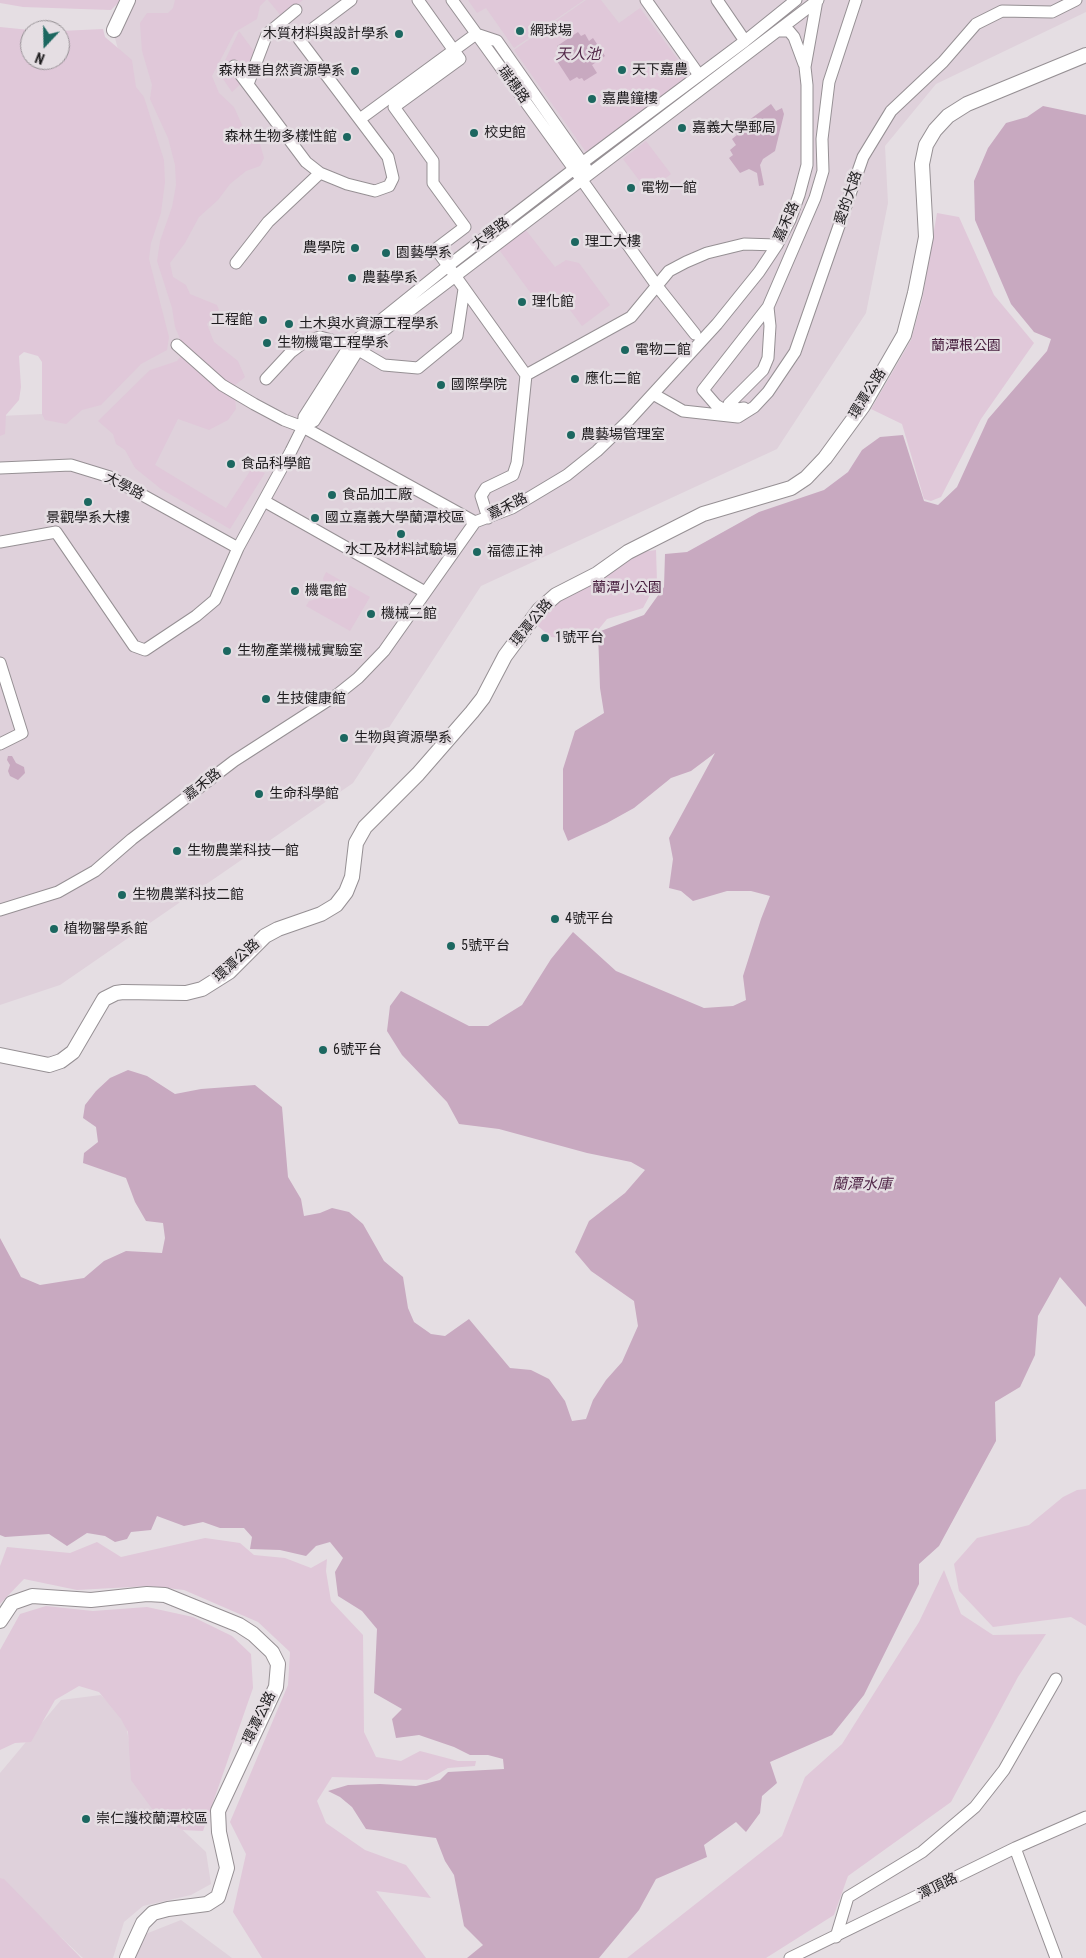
<!DOCTYPE html>
<html>
<head>
<meta charset="utf-8">
<style>
  body { margin:0 }
  #map { position:relative; width:1086px; height:1958px; overflow:hidden; background:#e5dee3; font-family:"Roboto Condensed",sans-serif }
  canvas { display:block }
  .north { position:absolute; left:20px; top:20px; width:50px; height:50px; box-sizing:border-box; background:#e5dee3; border:1px solid #959094; border-radius:50%; rotate:201deg; font-size:14px; font-weight:700; line-height:20px; text-align:center; color:#1e1c1e }
  .north::after { content:''; display:block; margin:auto; width:18px; height:22px; background:#1c6760; clip-path:polygon(50% 0,100% 100%,50% 72%,0 100%) }
</style>
</head>
<body>
<div id="map">
<canvas width="1086" height="1958"></canvas>
<div class="north">N</div>
</div>
<script>
const ctx = document.querySelector('canvas').getContext('2d');
ctx.lineJoin = 'round';
function fillPath(path, color) {
  ctx.fillStyle = color;
  ctx.fill(path, 'evenodd');
}
function toPath(rows) {
  const path = new Path2D();
  for (const r of rows) {
    path.moveTo(r[0], r[1]);
    for (let i = 2; i < r.length; i += 2) path.lineTo(r[i], r[i + 1]);
  }
  return path;
}
function trace(path, color, width, dash) {
  ctx.strokeStyle = color;
  ctx.lineWidth = width;
  ctx.lineCap = dash ? 'butt' : 'round';
  ctx.setLineDash(dash || []);
  ctx.stroke(path);
}
function drawText(font, color, halo, rows, align = 'center') {
  ctx.font = font + ' "Roboto Condensed","Noto Sans TC",sans-serif';
  ctx.lineWidth = 5;
  ctx.setLineDash([]);
  ctx.textBaseline = 'middle';
  ctx.strokeStyle = halo;
  ctx.fillStyle = color;
  for (const [text, x, y, turn = 0] of rows) {
    ctx.save();
    ctx.translate(x, y);
    ctx.rotate((+turn || 0) * Math.PI / 180);
    ctx.textAlign = isNaN(turn) ? turn : align;
    if (halo) ctx.strokeText(text, 0, 0);
    ctx.fillText(text, 0, 0);
    ctx.restore();
  }
}
fillPath(toPath([
  [119,0,1086,0,1086,12,936,84,885,146,888,203,866,313,777,449,481,586,353,783,60,985,0,1005,0,416,64,413,145,152,110,19],
  [101,1695,125,1719,137,1787,206,1852,211,1884,191,1895,143,1906,124,1922,113,1958,83,1958,0,1880,0,1773,61,1700],
  [181,1920,232,1958,134,1958,143,1935]
]), '#dfd1db');
fillPath(toPath([
  [0,0,121,0,111,10,23,7,0,3],
  [175,0,266,0,260,6,257,19,235,32,212,76,219,93,234,107,243,127,260,144,264,158,260,166,246,171,230,184,218,200,199,217,185,243,170,263,173,277,186,285,190,294,217,305,219,310,207,324,214,342,238,361,245,377,234,386,236,409,228,420,209,430,178,419,155,465,226,508,252,468,265,473,230,529,161,489,135,468,125,450,116,444,113,434,98,421,150,370,177,361,185,351,175,327,172,308,157,261,160,241,172,207,176,185,175,165,168,138,150,99,152,85,142,51,140,23,147,13,168,13,173,8],
  [268,0,303,0,282,17],
  [468,0,584,0,514,48,486,8,477,13],
  [586,0,601,0,619,23,640,8,690,76,586,152,514,50],
  [0,27,30,30,30,60,60,60,60,31,103,29,105,37,132,60,136,87,144,97,164,160,165,182,161,213,151,243,149,259,169,337,167,350,141,364,101,405,82,410,66,424,45,420,42,414,42,362,38,356,24,352,19,356,21,387,19,400,6,415,5,434,0,436],
  [239,31,256,54,248,77,232,92,219,73],
  [646,141,671,174,648,192,623,159],
  [937,213,959,217,994,295,1034,343,981,419,941,497,931,501,924,499,902,424,871,409,911,340,922,300],
  [521,224,555,267,566,260,579,263,610,305,582,326,558,294,540,306,495,244],
  [656,550,657,582,643,608,607,619,590,640,551,637,533,622,557,600,635,553],
  [326,572,370,597,350,631,306,606,309,601,317,599,324,586,323,578],
  [1086,1489,1086,1626,1071,1617,993,1627,959,1591,954,1564,977,1538,1029,1525,1063,1497,1077,1490],
  [205,1538,240,1543,254,1555,285,1558,311,1568,327,1559,326,1571,331,1601,363,1635,364,1732,376,1757,401,1761,420,1751,458,1761,476,1761,475,1766,448,1768,427,1780,332,1777,317,1801,326,1823,365,1850,406,1865,431,1898,376,1891,426,1958,262,1958,233,1912,246,1854,230,1822,288,1685,290,1652,258,1622,184,1590,150,1586,77,1590,24,1579,0,1604,0,1566,7,1547,70,1553,97,1542,121,1557],
  [944,1570,961,1614,993,1635,1046,1634,1018,1677,951,1802,848,1876,834,1915,766,1958,627,1958,782,1836,805,1777,842,1744,919,1622],
  [46,1606,93,1611,147,1607,193,1617,232,1636,251,1654,253,1688,203,1831,182,1830,153,1810,131,1780,128,1732,121,1719,99,1692,79,1686,55,1700,31,1742,15,1743,0,1750,0,1650,20,1614],
  [0,1878,4,1879,81,1958,0,1958]
]), '#e0c8d9');
fillPath(toPath([
  [578,32,581,36,585,34,589,41,593,38,605,56,592,65,597,73,584,81,582,78,579,79,577,77,570,81,555,58,559,55,556,52,559,50,557,46],
  [771,104,776,111,782,108,784,114,775,151,763,159,760,165,764,185,759,186,757,173,749,169,740,173,729,158,733,155,730,150,736,145,732,139,737,135,734,131],
  [1043,106,1086,115,1086,1307,1060,1277,1038,1316,1035,1355,1020,1387,995,1402,996,1441,939,1546,919,1564,919,1584,864,1695,832,1735,770,1762,777,1783,762,1796,760,1813,746,1832,736,1822,704,1845,707,1857,656,1879,639,1910,599,1958,467,1958,483,1945,464,1926,454,1875,445,1861,436,1838,366,1829,352,1807,340,1797,328,1791,348,1785,380,1784,416,1786,440,1780,448,1772,504,1769,503,1759,488,1755,470,1755,454,1747,419,1735,396,1738,392,1719,402,1709,374,1693,377,1629,362,1611,338,1596,335,1572,343,1558,330,1542,316,1546,306,1556,280,1550,250,1549,252,1537,244,1528,220,1528,203,1522,184,1526,157,1516,151,1530,131,1532,127,1539,115,1542,105,1536,87,1533,67,1546,49,1534,5,1537,0,1535,0,1238,21,1277,40,1285,84,1278,104,1261,126,1251,162,1253,165,1238,163,1223,146,1221,135,1202,126,1178,83,1163,84,1153,98,1142,96,1127,83,1118,85,1105,96,1091,110,1078,128,1070,147,1076,175,1094,201,1089,255,1085,282,1107,288,1177,301,1199,304,1216,320,1213,332,1208,349,1212,363,1224,384,1261,403,1277,408,1308,414,1322,431,1334,445,1336,469,1319,510,1368,531,1370,549,1379,565,1401,572,1421,586,1419,593,1400,606,1380,622,1362,638,1326,634,1301,591,1271,575,1252,589,1221,625,1193,645,1170,631,1162,587,1153,499,1129,459,1124,447,1102,402,1055,387,1031,390,1006,401,991,469,1026,488,1026,522,1005,551,959,573,932,616,971,704,1008,733,1006,746,1000,743,976,761,919,770,896,751,891,727,891,693,901,681,891,669,888,673,859,669,838,715,753,691,771,671,778,634,808,607,823,568,841,563,829,563,769,575,731,604,713,600,688,598,632,644,615,664,587,665,554,687,552,759,512,824,490,848,472,862,450,880,437,903,435,924,501,938,505,957,487,988,419,1047,351,1051,339,1034,332,1011,304,975,220,974,181,988,148,1006,123,1027,117],
  [8,756,12,756,16,763,24,767,25,773,18,780,10,776,8,771,10,765,7,760]
]), '#c8a9c0');
const minor = toPath([
  [418,0,460,59,394,107,433,161,433,183,465,227,436,249,526,375,631,317,669,271,686,262,707,253,744,244,777,245],
  [452,0,574,169,657,286,695,334],
  [646,0,699,75],
  [717,0,745,41],
  [779,31,789,31,794,37,804,64],
  [234,66,306,162,320,173,347,184,375,191,389,186,393,178,388,157,299,39,351,0],
  [248,84,267,34,296,10],
  [360,119,476,34,497,41,586,168],
  [236,263,268,222,320,173],
  [177,345,222,385,254,404,284,420,303,427,475,522],
  [266,379,291,352,303,343,320,337,350,345,384,365,418,368,457,336,464,289],
  [653,394,683,411,738,417,754,407,768,392,795,352,863,157,891,111,943,62,976,24,1002,11,1052,12,1076,0],
  [744,408,738,409,729,404,763,370,768,358,770,326,768,307],
  [731,414,716,405,703,390,768,307,815,198,823,171,822,139,829,82,856,0],
  [303,427,314,421,358,350,818,0],
  [0,468,71,465,110,477,238,548],
  [264,501,425,592],
  [488,518,481,496,486,488,513,475,517,463,526,375],
  [0,542,56,532,134,646,145,650,196,616,215,600,238,548,291,451,303,427,304,417,350,345,448,266,574,169,745,41,796,0],
  [0,663,22,733,0,744],
  [0,910,58,892,95,871,132,839,234,761,338,694,358,678,384,651,475,522,512,508,567,475,597,451,629,420,717,324,759,272,777,245,790,220,799,195,807,165,807,85,805,67,817,0],
  [1015,1848,1056,1958],
  [836,1937,848,1897,922,1852,975,1807,1004,1770,1056,1679],
  [790,1958,1015,1848,1086,1817]
]);
const tertiary = toPath([
  [114,30,128,0],
  [0,1055,49,1065,61,1061,73,1052,104,999,116,993,123,992,186,993,202,989,229,972,265,936,278,929,321,914,336,905,346,892,352,877,356,843,365,827,418,774,472,712,483,698,505,656,539,610,556,595,597,574,628,552,703,514,791,488,806,478,825,458,863,406,904,335,915,293,926,237,922,164,926,145,935,130,948,116,967,104,1086,55],
  [0,1621,12,1603,32,1596,91,1600,147,1594,165,1595,239,1625,253,1634,272,1652,278,1664,276,1687,218,1811,219,1832,227,1868,218,1897,207,1904,168,1909,153,1913,143,1923,127,1958]
]);
trace(minor, '#969094', 13);
trace(tertiary, '#969094', 16);
trace(minor, '#fff', 11);
trace(tertiary, '#fff', 14);
for (const [x, y, r, color] of [
  [520,31,5,"#1c6760"],
  [399,34,5,"#1c6760"],
  [622,70,5,"#1c6760"],
  [355,71,5,"#1c6760"],
  [592,99,5,"#1c6760"],
  [682,128,5,"#1c6760"],
  [474,133,5,"#1c6760"],
  [347,137,5,"#1c6760"],
  [631,188,5,"#1c6760"],
  [575,242,5,"#1c6760"],
  [355,248,5,"#1c6760"],
  [386,253,5,"#1c6760"],
  [352,278,5,"#1c6760"],
  [522,302,5,"#1c6760"],
  [263,320,5,"#1c6760"],
  [289,324,5,"#1c6760"],
  [267,343,5,"#1c6760"],
  [625,350,5,"#1c6760"],
  [575,379,5,"#1c6760"],
  [441,385,5,"#1c6760"],
  [571,435,5,"#1c6760"],
  [231,464,5,"#1c6760"],
  [332,495,5,"#1c6760"],
  [88,502,5,"#1c6760"],
  [315,518,5,"#1c6760"],
  [401,534,5,"#1c6760"],
  [477,552,5,"#1c6760"],
  [295,591,5,"#1c6760"],
  [371,614,5,"#1c6760"],
  [545,638,5,"#1c6760"],
  [227,651,5,"#1c6760"],
  [266,699,5,"#1c6760"],
  [344,738,5,"#1c6760"],
  [259,794,5,"#1c6760"],
  [177,851,5,"#1c6760"],
  [122,895,5,"#1c6760"],
  [555,919,5,"#1c6760"],
  [54,929,5,"#1c6760"],
  [451,946,5,"#1c6760"],
  [323,1050,5,"#1c6760"],
  [86,1819,5,"#1c6760"]
]) {
  const dot = new Path2D();
  dot.arc(x, y, r, 0, 2 * Math.PI);
  ctx.fillStyle = color;
  ctx.fill(dot);
  trace(dot, '#e5dee3', 2);
}
drawText('14px', '#1e1c1e', '#e5dee3', [
  ["網球場",530,31],
  ["木質材料與設計學系",389,34,"right"],
  ["天下嘉農",632,70],
  ["森林暨自然資源學系",345,71,"right"],
  ["嘉農鐘樓",602,99],
  ["嘉義大學郵局",692,128],
  ["校史館",484,133],
  ["森林生物多樣性館",337,137,"right"],
  ["電物一館",641,188],
  ["理工大樓",585,242],
  ["農學院",345,248,"right"],
  ["園藝學系",396,253],
  ["農藝學系",362,278],
  ["理化館",532,302],
  ["工程館",253,320,"right"],
  ["土木與水資源工程學系",299,324],
  ["生物機電工程學系",277,343],
  ["電物二館",635,350],
  ["應化二館",585,379],
  ["國際學院",451,385],
  ["農藝場管理室",581,435],
  ["食品科學館",241,464],
  ["食品加工廠",342,495],
  ["景觀學系大樓",88,518,"center"],
  ["國立嘉義大學蘭潭校區",325,518],
  ["水工及材料試驗場",401,550,"center"],
  ["福德正神",487,552],
  ["機電館",305,591],
  ["機械二館",381,614],
  ["1號平台",555,638],
  ["生物產業機械實驗室",237,651],
  ["生技健康館",276,699],
  ["生物與資源學系",354,738],
  ["生命科學館",269,794],
  ["生物農業科技一館",187,851],
  ["生物農業科技二館",132,895],
  ["4號平台",565,919],
  ["植物醫學系館",64,929],
  ["5號平台",461,946],
  ["6號平台",333,1050],
  ["崇仁護校蘭潭校區",96,1819]
], 'left');
drawText('14px', '#1e1c1e', '#e5dee3', [
  ["瑞穗路",513,85,54],
  ["愛的大路",849,198,-71],
  ["嘉禾路",787,222,-66],
  ["大學路",491,234,-37],
  ["環潭公路",868,394,-58],
  ["大學路",124,487,27],
  ["嘉禾路",508,507,-26],
  ["環潭公路",532,623,-50],
  ["嘉禾路",203,785,-38],
  ["環潭公路",237,961,-42],
  ["環潭公路",260,1718,-64],
  ["潭頂路",938,1887,-26]
]);
drawText('14px', '#461d3d', '#e5dee3', [
  ["蘭潭根公園",966,346],
  ["蘭潭小公園",627,588]
]);
drawText('italic 15px', '#522849', '#e5dee3', [
  ["天人池",578,55],
  ["蘭潭水庫",862,1185]
]);
</script>
</body>
</html>
